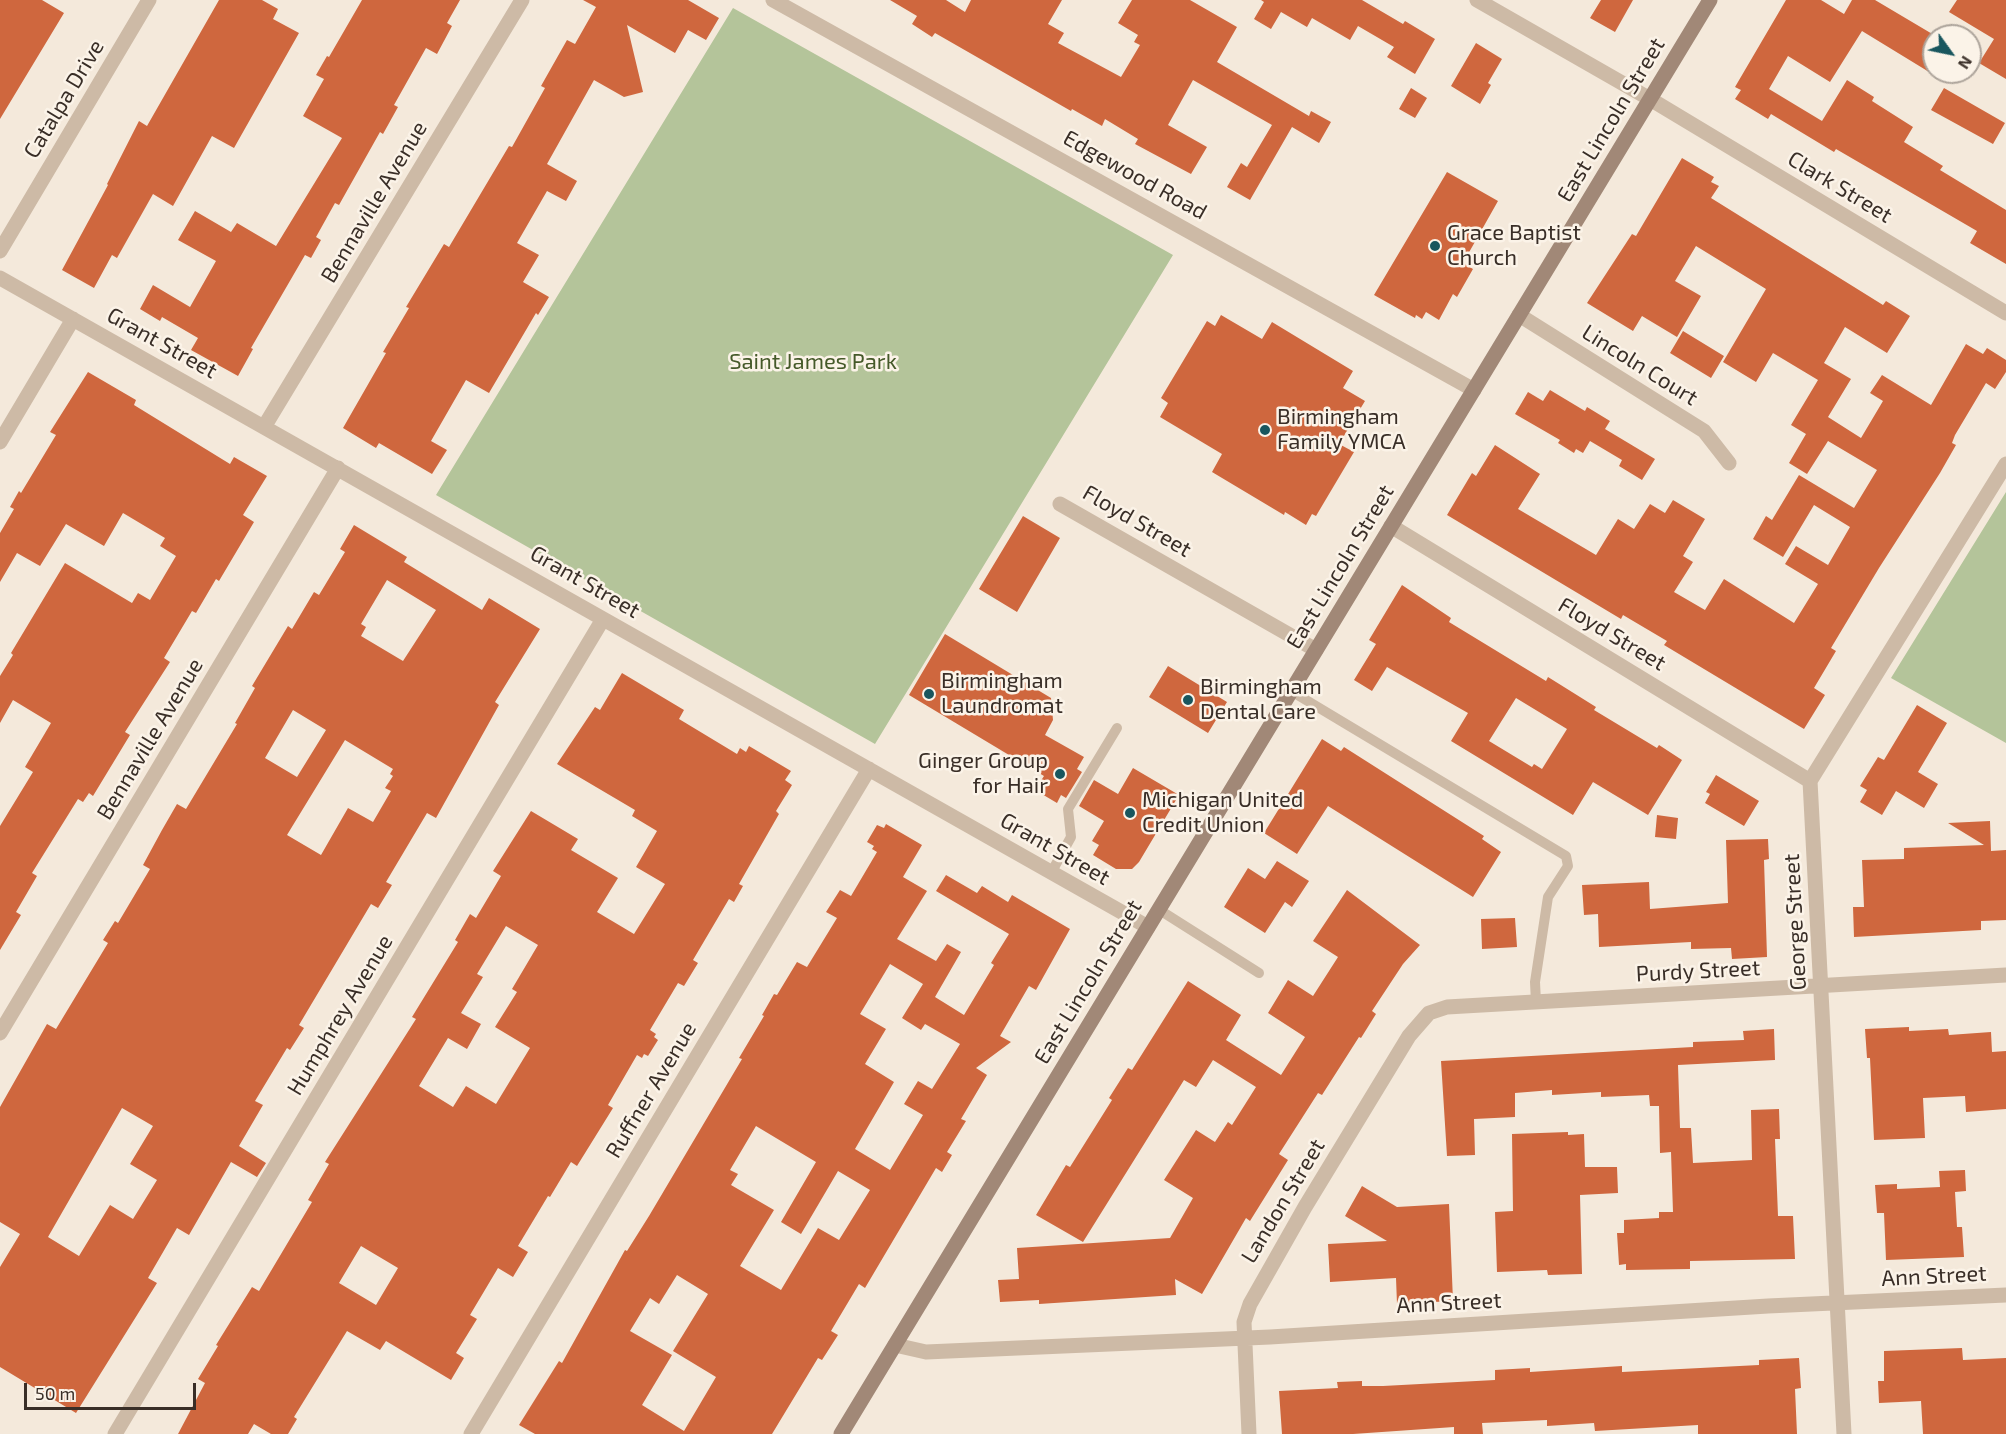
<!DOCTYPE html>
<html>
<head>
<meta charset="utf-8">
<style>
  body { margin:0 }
  #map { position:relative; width:2006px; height:1434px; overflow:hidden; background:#f4e9db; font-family:"Exo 2",sans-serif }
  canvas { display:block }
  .north { position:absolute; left:1922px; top:24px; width:60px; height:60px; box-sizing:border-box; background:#fbf3e8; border:2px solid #ada49b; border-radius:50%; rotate:123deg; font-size:16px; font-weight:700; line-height:24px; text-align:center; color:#392e27 }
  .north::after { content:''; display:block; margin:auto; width:21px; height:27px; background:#19565e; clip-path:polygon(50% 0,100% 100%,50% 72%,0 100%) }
  .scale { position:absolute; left:24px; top:1383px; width:172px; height:27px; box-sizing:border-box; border:3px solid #392e27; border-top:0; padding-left:8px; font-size:18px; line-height:21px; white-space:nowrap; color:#392e27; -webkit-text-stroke:4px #fbf3e8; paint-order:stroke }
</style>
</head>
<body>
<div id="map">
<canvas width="2006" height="1434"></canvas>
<div class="north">N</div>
<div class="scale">50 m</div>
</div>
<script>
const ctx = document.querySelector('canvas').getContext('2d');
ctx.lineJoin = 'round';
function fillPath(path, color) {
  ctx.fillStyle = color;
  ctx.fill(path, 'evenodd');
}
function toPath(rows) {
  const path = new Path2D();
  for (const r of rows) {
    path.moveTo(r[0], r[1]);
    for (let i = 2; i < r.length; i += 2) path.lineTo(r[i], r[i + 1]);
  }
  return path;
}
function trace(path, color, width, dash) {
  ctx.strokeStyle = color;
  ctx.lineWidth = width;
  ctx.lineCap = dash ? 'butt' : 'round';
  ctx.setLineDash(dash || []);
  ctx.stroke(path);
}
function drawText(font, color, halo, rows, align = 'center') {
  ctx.font = font + ' "Exo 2",sans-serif';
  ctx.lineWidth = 5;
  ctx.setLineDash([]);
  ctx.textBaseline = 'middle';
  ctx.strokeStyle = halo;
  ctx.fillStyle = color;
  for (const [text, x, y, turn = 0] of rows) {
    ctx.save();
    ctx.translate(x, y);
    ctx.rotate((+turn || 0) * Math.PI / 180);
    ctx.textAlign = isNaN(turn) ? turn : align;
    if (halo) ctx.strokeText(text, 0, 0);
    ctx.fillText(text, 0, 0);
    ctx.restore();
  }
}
fillPath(toPath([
  [733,8,1173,255,875,744,436,495],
  [2006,492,2006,743,1891,678]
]), '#b4c49a');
fillPath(toPath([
  [0,0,42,0,64,13,0,119],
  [219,0,262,0,278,9,273,19,299,33,234,148,212,136,173,206,153,194,117,258,112,255,94,288,62,270,108,185,107,184,139,121,147,126],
  [362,0,460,0,447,23,452,26,437,54,426,48,394,105,398,107,383,134,380,132,339,205,335,203,316,237,321,240,311,258,305,255,251,348,253,349,238,376,191,350,198,338,162,317,160,321,140,309,153,285,190,307,216,261,178,240,195,211,231,232,237,223,276,246,342,138,303,116,324,79,316,75,327,56,329,57],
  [583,0,688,0,719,18,706,40,688,30,675,53,627,25,643,92,624,97,594,80,547,164,577,181,566,201,547,191,517,243,539,255,523,282,549,297,538,315,536,313,489,393,466,380,431,441,447,450,432,474,379,443,376,448,343,428,386,353,383,352,409,308,406,307,444,244,449,247,509,146,512,147,545,88,541,86,567,40,575,44,596,7],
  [890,0,946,0,965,12,971,0,1062,0,1048,24,1064,33,1058,43,1121,77,1140,45,1134,42,1138,35,1118,23,1132,0,1190,0,1237,27,1217,62,1309,116,1311,111,1331,122,1319,143,1292,127,1250,200,1227,187,1241,163,1247,167,1272,125,1193,80,1168,125,1207,147,1191,174,1135,144,1138,139,1105,119,1102,126,1072,109,1071,111,935,33,932,37,912,24,917,16],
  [1261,0,1362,0,1403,24,1405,21,1435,39,1415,74,1387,57,1394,47,1358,26,1350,40,1312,18,1307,27,1281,12,1271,29,1254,19,1264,2],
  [1601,0,1633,0,1615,32,1590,18],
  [1786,0,1821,0,1844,14,1852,0,1875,0,1934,35,1934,75,1862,31,1830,82,1788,56,1769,89,1822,121,1847,80,1874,97,1872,101,1913,127,1904,142,1943,166,1940,170,2006,210,2006,264,1970,243,1977,231,1836,149,1834,152,1771,114,1768,119,1735,99,1741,90,1735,87],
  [1957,0,2006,0,2006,79,1979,63,1994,39,1949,12],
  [1476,43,1502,59,1488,83,1491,85,1480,104,1451,86],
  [1411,88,1427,98,1415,118,1399,109],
  [1944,88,2005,123,1993,144,1931,110],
  [1682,158,1714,177,1711,182,1719,186,1711,198,1883,305,1886,301,1910,316,1887,353,1845,327,1824,363,1851,379,1828,417,1861,438,1883,401,1870,393,1882,375,1931,405,1966,344,1983,354,1987,348,2006,360,2006,372,1995,389,1986,383,1955,435,1952,443,1956,445,1940,473,1879,568,1831,648,1836,651,1814,688,1825,695,1804,729,1664,645,1667,641,1623,615,1621,619,1447,515,1472,473,1476,476,1495,445,1540,474,1518,509,1596,555,1618,519,1634,529,1650,504,1665,513,1673,500,1705,519,1683,556,1693,562,1674,592,1705,610,1724,579,1794,623,1818,584,1785,564,1796,546,1828,565,1850,527,1814,505,1783,557,1753,539,1766,516,1772,520,1799,475,1854,508,1877,470,1828,441,1807,474,1789,463,1806,434,1791,425,1818,380,1773,353,1756,382,1723,362,1766,289,1696,246,1675,281,1701,296,1677,337,1642,316,1633,331,1587,303,1632,234,1636,236],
  [1447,172,1498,201,1463,263,1473,269,1457,297,1453,294,1439,320,1426,312,1422,319,1416,315,1415,318,1374,295],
  [1221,315,1262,339,1272,322,1353,371,1343,388,1365,401,1339,444,1354,452,1316,516,1312,514,1306,525,1285,512,1284,515,1212,472,1222,454,1160,417,1168,403,1161,398,1207,321,1215,326],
  [1683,331,1724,356,1711,378,1670,353],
  [88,372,136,400,134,405,230,464,234,457,267,476,243,515,254,522,219,581,216,579,196,613,192,611,164,658,170,662,125,732,130,735,93,796,89,793,83,802,78,799,32,873,37,876,16,912,21,915,0,950,0,826,33,772,25,767,51,723,13,700,0,723,0,676,13,655,11,653,65,563,132,603,138,593,150,600,176,556,160,546,165,538,123,513,104,546,66,524,40,566,17,553,0,582,0,533,14,509,10,507,19,491,21,493,56,435,50,432],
  [1550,390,1585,411,1587,407,1610,421,1605,429,1655,459,1642,480,1619,466,1622,460,1590,441,1583,453,1576,449,1574,453,1558,443,1560,440,1515,414,1528,392,1543,401],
  [1023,516,1060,538,1017,612,979,589],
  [354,525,407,557,404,562,482,610,489,598,540,629,495,702,499,705,436,818,427,813,386,882,392,885,378,908,371,904,299,1025,304,1028,290,1050,287,1048,255,1101,263,1105,239,1146,266,1163,257,1177,231,1162,189,1235,177,1228,148,1278,157,1283,76,1413,0,1367,0,1267,20,1234,0,1222,0,1107,47,1024,56,1029,108,943,103,940,115,921,118,923,150,869,143,865,162,830,177,804,186,809,237,724,235,723,255,688,252,686,288,626,292,629,314,592,319,595,345,552,340,549],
  [387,580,436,610,403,661,361,636,366,627,361,624],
  [293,710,326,730,297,777,265,758],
  [345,740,393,769,390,774,393,776,385,788,391,791,373,822,348,808,321,855,287,835],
  [122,1108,153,1126,130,1164,157,1180,133,1219,110,1205,79,1256,48,1237],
  [1402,585,1451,618,1449,622,1546,681,1548,677,1596,707,1594,710,1657,748,1659,745,1682,760,1648,815,1593,782,1573,815,1451,741,1468,713,1387,667,1372,691,1354,680,1376,644,1369,640],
  [1516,698,1567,729,1542,769,1534,764,1532,767,1489,741],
  [945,634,1051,698,1053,720,1045,735,1084,757,1077,769,1082,772,1066,798,1061,795,1057,803,1035,790,1044,776,909,695],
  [1168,666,1227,702,1208,733,1149,697],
  [622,673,684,710,679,719,737,754,740,748,746,752,749,746,791,771,785,780,792,785,776,811,779,814,739,884,743,886,734,902,729,899,693,960,698,963,684,986,678,983,650,1030,656,1034,654,1037,658,1040,648,1056,644,1054,642,1058,637,1055,608,1105,613,1108,577,1166,571,1162,550,1197,548,1196,518,1246,528,1252,513,1277,498,1268,470,1315,477,1319,456,1353,464,1358,451,1380,386,1341,380,1350,347,1331,294,1417,297,1419,288,1434,271,1434,254,1424,248,1434,178,1434,205,1383,198,1379,218,1346,216,1345,252,1287,259,1291,312,1202,308,1200,329,1164,325,1162,416,1019,412,1017,458,942,455,940,470,914,476,918,501,876,493,871,531,811,578,839,571,850,618,878,597,912,634,934,665,884,636,867,657,831,632,816,635,810,557,764,595,707,600,710],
  [506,926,538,945,512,989,517,992,495,1027,530,1048,496,1104,466,1086,453,1107,419,1086,448,1038,467,1049,481,1024,461,1013,483,977,477,974],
  [361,1246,398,1268,376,1305,339,1283],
  [1917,705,1947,723,1918,772,1938,784,1924,808,1896,791,1882,815,1860,802,1867,790,1860,786,1878,757,1884,760],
  [1322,739,1341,751,1344,747,1484,836,1482,839,1501,852,1473,897,1328,806,1297,854,1264,833],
  [1133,768,1179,795,1139,862,1132,869,1116,869,1093,855,1099,845,1092,841,1104,821,1079,806,1094,780,1118,794],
  [1716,775,1759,801,1744,826,1705,803,1710,794,1706,792],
  [1657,815,1678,818,1676,839,1655,837],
  [1990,821,1991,851,2006,850,2006,920,1981,921,1981,930,1854,937,1853,907,1864,907,1862,860,1904,859,1904,848,1984,845,1948,823],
  [886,824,922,845,903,877,927,891,897,939,936,961,947,944,961,952,935,997,964,1015,994,965,991,963,1009,934,936,891,946,875,977,893,982,886,1008,902,1012,895,1070,929,1036,990,1029,986,1000,1036,1011,1042,976,1068,987,1075,961,1119,966,1121,947,1152,952,1155,942,1172,936,1168,865,1288,859,1284,831,1331,838,1335,822,1360,818,1358,772,1434,535,1434,519,1425,559,1361,562,1363,625,1250,627,1251,649,1216,742,1059,739,1058,764,1016,762,1015,774,994,777,995,797,962,807,967,837,918,826,912,840,890,851,896,877,852,872,849,874,846,867,842,877,825,884,828],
  [890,964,923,984,902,1018,921,1030,925,1024,960,1044,932,1089,918,1081,904,1104,923,1115,890,1170,855,1149,894,1082,865,1064,886,1029,860,1014],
  [756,1126,816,1162,781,1222,801,1234,838,1171,870,1190,839,1240,818,1228,781,1290,740,1266,774,1210,731,1185,738,1174,730,1170],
  [677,1275,708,1294,673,1351,716,1377,684,1431,642,1405,672,1355,630,1331,650,1298,659,1304],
  [1768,839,1769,859,1764,860,1767,957,1732,959,1731,948,1691,949,1691,942,1599,947,1598,914,1584,915,1582,885,1649,882,1650,909,1728,903,1726,840],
  [1277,861,1309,881,1292,907,1285,902,1265,933,1224,907,1248,868,1265,879],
  [1347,890,1420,945,1403,964,1372,1011,1376,1014,1361,1038,1359,1037,1322,1095,1318,1093,1279,1154,1288,1160,1250,1221,1246,1218,1202,1294,1175,1279,1176,1295,1039,1304,1039,1300,1000,1302,998,1280,1019,1279,1017,1248,1170,1238,1193,1198,1164,1180,1196,1130,1215,1142,1228,1122,1232,1125,1256,1087,1213,1060,1196,1087,1184,1080,1083,1242,1036,1215,1066,1165,1070,1167,1112,1100,1109,1098,1128,1068,1132,1070,1188,981,1241,1015,1226,1040,1281,1075,1305,1037,1268,1013,1288,980,1313,996,1338,957,1313,941],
  [1515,918,1517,947,1482,949,1481,919],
  [1909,1027,1909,1031,1948,1029,1949,1035,1991,1032,1992,1052,2006,1051,2006,1109,1966,1112,1965,1096,1923,1098,1925,1138,1874,1140,1870,1058,1867,1058,1865,1029],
  [1774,1029,1775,1060,1678,1065,1680,1128,1691,1128,1693,1163,1752,1160,1751,1110,1779,1109,1780,1139,1775,1139,1778,1216,1793,1216,1795,1259,1690,1261,1690,1269,1626,1270,1626,1264,1619,1265,1617,1233,1624,1233,1624,1220,1659,1218,1659,1212,1673,1212,1671,1152,1660,1153,1659,1106,1650,1106,1649,1095,1601,1097,1601,1092,1552,1095,1552,1090,1515,1093,1515,1117,1474,1119,1475,1155,1447,1156,1441,1061,1693,1047,1693,1042,1744,1040,1743,1031],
  [1568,1132,1568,1135,1584,1134,1585,1167,1617,1167,1618,1193,1580,1195,1582,1274,1548,1275,1547,1270,1497,1272,1495,1212,1513,1211,1512,1134],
  [1965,1170,1966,1191,1955,1192,1957,1227,1962,1227,1964,1257,1886,1260,1884,1213,1877,1213,1875,1185,1897,1184,1897,1189,1940,1187,1939,1171],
  [1362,1186,1397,1207,1449,1204,1453,1301,1397,1304,1396,1278,1330,1282,1328,1244,1387,1241,1345,1216],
  [1962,1348,1963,1360,2006,1358,2006,1434,1923,1434,1921,1401,1879,1403,1878,1381,1884,1381,1884,1351],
  [1799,1358,1801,1388,1795,1389,1797,1434,1698,1434,1698,1425,1595,1431,1594,1423,1547,1426,1547,1420,1482,1423,1483,1434,1454,1434,1454,1427,1353,1434,1282,1434,1279,1391,1338,1388,1337,1382,1362,1381,1362,1386,1383,1386,1495,1380,1495,1370,1530,1368,1530,1372,1622,1366,1622,1372,1759,1365,1759,1360]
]), '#cf673e');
trace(toPath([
  [1291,691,1566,856,1568,866,1548,897,1535,982,1536,1002],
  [1051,873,1071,837,1068,809,1117,728],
  [1158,909,1259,973]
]), '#cdbaa6', 10);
trace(toPath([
  [773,0,1474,390],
  [1477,0,1650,99,2006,313],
  [0,251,149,0],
  [0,278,1148,927],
  [1519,315,1704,431,1729,463],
  [264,427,522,0],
  [0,442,73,319],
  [1060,504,1316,650],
  [1391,526,1810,781],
  [0,1033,338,468],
  [895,1345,926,1352,1270,1337,1768,1306,2006,1295],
  [115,1434,603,619],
  [471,1434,869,769],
  [1249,1434,1244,1322,1250,1304,1305,1207,1409,1036,1429,1013,1447,1007,2006,975],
  [1844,1434,1810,781,2006,464]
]), '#cdbaa6', 15);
trace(toPath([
  [841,1434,1710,0]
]), '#a18877', 15);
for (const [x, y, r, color] of [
  [1435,246,6,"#19565e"],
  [1265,430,6,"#19565e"],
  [929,694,6,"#19565e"],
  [1188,700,6,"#19565e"],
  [1060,774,6,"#19565e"],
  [1130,813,6,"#19565e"]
]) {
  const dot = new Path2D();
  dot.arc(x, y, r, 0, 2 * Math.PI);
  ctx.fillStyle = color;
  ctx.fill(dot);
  trace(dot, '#fbf3e8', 2);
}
drawText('22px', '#392e27', '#fbf3e8', [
  ["Catalpa Drive",64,99,-59],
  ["East Lincoln Street",1611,120,-59],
  ["Edgewood Road",1135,175,29],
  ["Clark Street",1840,187,31],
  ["Bennaville Avenue",374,202,-59],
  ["Grant Street",162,343,29],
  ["Lincoln Court",1640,365,32],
  ["Floyd Street",1137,521,30],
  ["East Lincoln Street",1340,567,-59],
  ["Grant Street",585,582,30],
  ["Floyd Street",1612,634,31],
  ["Bennaville Avenue",150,739,-59],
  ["Grant Street",1055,849,30],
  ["George Street",1795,922,-93],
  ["Purdy Street",1698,971,-3],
  ["East Lincoln Street",1088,982,-59],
  ["Humphrey Avenue",340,1015,-59],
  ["Ruffner Avenue",651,1090,-59],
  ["Landon Street",1283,1201,-59],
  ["Ann Street",1934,1276,-3],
  ["Ann Street",1449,1303,-3]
]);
drawText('22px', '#392e27', '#fbf3e8', [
  ["Grace Baptist",1447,233],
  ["Church",1447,258],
  ["Birmingham",1277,417],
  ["Family YMCA",1277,442],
  ["Birmingham",941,681],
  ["Laundromat",941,706],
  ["Birmingham",1200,687],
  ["Dental Care",1200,712],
  ["Ginger Group",1048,761,"right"],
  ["for Hair",1048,786,"right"],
  ["Michigan United",1142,800],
  ["Credit Union",1142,825]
], 'left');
drawText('22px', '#455929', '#fbf3e8', [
  ["Saint James Park",813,362]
]);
</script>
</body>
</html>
